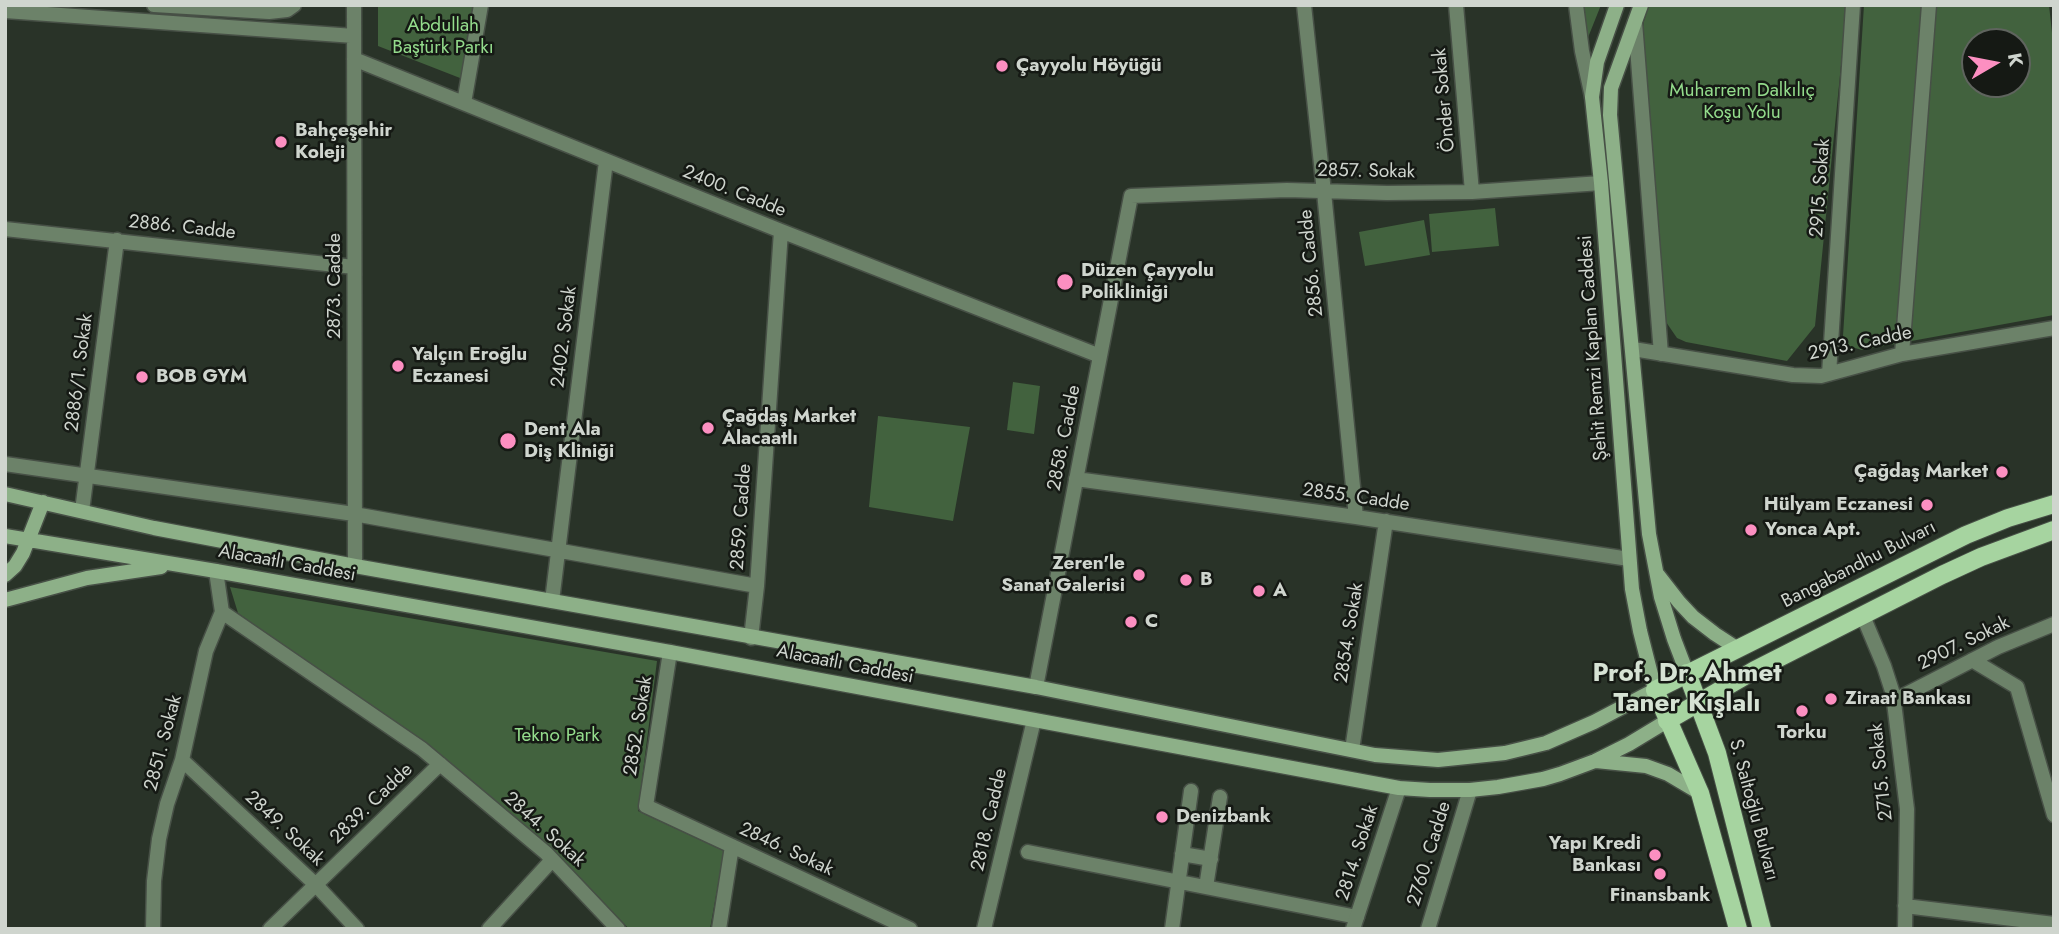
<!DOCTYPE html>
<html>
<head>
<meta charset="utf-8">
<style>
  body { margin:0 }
  #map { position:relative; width:2059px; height:934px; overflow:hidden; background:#293328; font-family:Jost,sans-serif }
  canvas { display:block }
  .frame { position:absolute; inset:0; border:7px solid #cfd5ce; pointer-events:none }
  .north { position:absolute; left:1961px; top:28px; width:70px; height:70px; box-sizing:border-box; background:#151914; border:2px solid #5f645e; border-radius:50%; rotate:80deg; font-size:19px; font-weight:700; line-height:28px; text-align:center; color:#cfd5ce }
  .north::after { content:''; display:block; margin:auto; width:24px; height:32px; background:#fc8fc1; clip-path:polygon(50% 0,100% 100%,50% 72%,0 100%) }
</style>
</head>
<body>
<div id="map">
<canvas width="2059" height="934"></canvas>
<div class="frame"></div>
<div class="north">K</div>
</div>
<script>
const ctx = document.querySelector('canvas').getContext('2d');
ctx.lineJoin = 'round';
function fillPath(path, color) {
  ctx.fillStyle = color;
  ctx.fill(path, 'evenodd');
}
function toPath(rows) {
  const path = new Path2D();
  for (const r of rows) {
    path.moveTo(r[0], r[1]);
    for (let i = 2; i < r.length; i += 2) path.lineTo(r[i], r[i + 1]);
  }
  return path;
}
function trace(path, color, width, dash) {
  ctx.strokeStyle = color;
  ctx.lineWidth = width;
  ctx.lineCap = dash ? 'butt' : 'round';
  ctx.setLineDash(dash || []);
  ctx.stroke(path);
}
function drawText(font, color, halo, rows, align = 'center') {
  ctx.font = font + ' Jost,sans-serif';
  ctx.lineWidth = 5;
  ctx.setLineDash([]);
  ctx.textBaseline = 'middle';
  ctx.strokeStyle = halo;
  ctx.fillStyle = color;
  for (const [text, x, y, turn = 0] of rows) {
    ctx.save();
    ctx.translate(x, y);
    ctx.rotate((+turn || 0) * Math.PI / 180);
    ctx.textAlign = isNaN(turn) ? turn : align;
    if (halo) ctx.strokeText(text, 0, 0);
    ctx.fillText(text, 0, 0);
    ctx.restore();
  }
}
fillPath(toPath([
  [378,5,481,5,471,69,460,78,378,46],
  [1581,5,1601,5,1585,45],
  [1649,5,1847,5,1815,326,1787,361,1686,342,1677,338,1666,322,1654,202,1642,32,1644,21],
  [1864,5,2049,5,2054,51,2054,315,1862,350,1848,346,1843,336],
  [1975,42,2017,42,2017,84,1975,84],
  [1495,208,1499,246,1432,252,1429,214],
  [1424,220,1430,255,1365,266,1359,232],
  [1013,382,1040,386,1034,434,1007,430],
  [878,416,970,427,953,521,869,507],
  [230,587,657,661,638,811,724,851,710,929,629,929,571,868,444,758,344,690,238,613]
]), '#42623e');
const pedestrian = toPath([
  [1028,852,1357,917],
  [1182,854,1211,859],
  [1206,887,1220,797],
  [1172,929,1191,791]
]);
const minor = toPath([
  [154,5,269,12,287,10,294,5],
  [354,5,355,566],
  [1304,5,1324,192,1356,517],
  [1456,5,1472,192],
  [1576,5,1582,51,1592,97],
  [5,11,354,36],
  [1635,22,1661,354],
  [354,59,781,231,1100,356],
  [464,103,481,5],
  [5,229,354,267],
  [1633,349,1793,375,1821,376,1902,354,2054,328],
  [1902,354,1929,5],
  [1829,374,1853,5],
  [5,464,354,514,757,586],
  [1076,479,1356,517,1629,559],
  [82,511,117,240],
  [552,601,606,161],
  [222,612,422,749,546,853,618,929],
  [1863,616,1884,666,1893,694,1907,809,1905,929],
  [751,638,757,586,781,231],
  [670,652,646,806,910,929],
  [1972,660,2017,687,2054,815],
  [1036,687,1131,196,1287,190,1387,193,1472,192,1601,183],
  [1893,701,1998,647,2054,624],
  [1352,750,1386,521],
  [182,760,316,885,357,929],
  [1905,906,2054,924],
  [153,929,154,881,159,839,167,804,182,760,206,651,222,612,216,571],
  [270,929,440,764],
  [489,929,552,860],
  [719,929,732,846],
  [984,929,1034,720],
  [1353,929,1399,788],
  [1428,929,1470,790]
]);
const secondary = toPath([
  [1641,5,1611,88,1610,115,1649,534,1661,597,1674,639,1687,673],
  [5,494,154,528,355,566,1036,687,1375,755,1438,760,1505,753,1546,743,1594,722,1655,690,1640,631,1632,589,1601,183,1592,97,1597,62,1617,5],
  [5,536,216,571,670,652,1399,788,1430,790,1470,790,1498,787,1543,779,1560,774,1595,761,1629,744,1667,721],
  [5,575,15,566,23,553,43,502],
  [1658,575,1679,602,1693,617,1715,634,1738,649],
  [5,600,87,578,161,567],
  [1596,761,1646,766,1668,774,1700,793]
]);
const primary = toPath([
  [1687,673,1717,753,1762,929],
  [1667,721,1755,670,1942,575,1981,557,2054,530],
  [1738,929,1700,793,1655,690,1966,535,2008,518,2054,504]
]);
trace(pedestrian, '#475046', 17);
trace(minor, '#475046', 17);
trace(secondary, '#475046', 17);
trace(primary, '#475046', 20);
trace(pedestrian, '#6c8269', 14);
trace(minor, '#6c8269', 14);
trace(secondary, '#8db088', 14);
trace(primary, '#a6d4a0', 18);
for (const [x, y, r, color] of [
  [1002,66,7,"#fc8fc1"],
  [281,142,7,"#fc8fc1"],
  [1065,282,9,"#fc8fc1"],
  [398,366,7,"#fc8fc1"],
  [142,377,7,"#fc8fc1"],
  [708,428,7,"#fc8fc1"],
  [508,441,9,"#fc8fc1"],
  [2002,472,7,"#fc8fc1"],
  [1927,505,7,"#fc8fc1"],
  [1751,530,7,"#fc8fc1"],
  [1139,575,7,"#fc8fc1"],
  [1186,580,7,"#fc8fc1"],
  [1259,591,7,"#fc8fc1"],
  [1131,622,7,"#fc8fc1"],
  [1831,699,7,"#fc8fc1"],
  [1802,711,7,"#fc8fc1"],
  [1162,817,7,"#fc8fc1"],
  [1655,855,7,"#fc8fc1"],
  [1660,874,7,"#fc8fc1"]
]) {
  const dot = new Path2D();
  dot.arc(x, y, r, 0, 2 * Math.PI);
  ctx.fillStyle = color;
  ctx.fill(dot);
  trace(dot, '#151914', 2.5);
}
drawText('19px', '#94dc8c', '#151914', [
  ["Abdullah",443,26],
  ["Baştürk Parkı",443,48],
  ["Muharrem Dalkılıç",1742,91],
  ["Koşu Yolu",1742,113],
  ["Tekno Park",557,736]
]);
drawText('bold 19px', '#cfd5ce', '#151914', [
  ["Çayyolu Höyüğü",1016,66],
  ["Bahçeşehir",295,131],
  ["Koleji",295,153],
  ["Düzen Çayyolu",1081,271],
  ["Polikliniği",1081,293],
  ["Yalçın Eroğlu",412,355],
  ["Eczanesi",412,377],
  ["BOB GYM",156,377],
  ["Çağdaş Market",722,417],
  ["Alacaatlı",722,439],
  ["Dent Ala",524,430],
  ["Diş Kliniği",524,452],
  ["Çağdaş Market",1988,472,"right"],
  ["Hülyam Eczanesi",1913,505,"right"],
  ["Yonca Apt.",1765,530],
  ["Zeren'le",1125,564,"right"],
  ["Sanat Galerisi",1125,586,"right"],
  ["B",1200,580],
  ["A",1273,591],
  ["C",1145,622],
  ["Ziraat Bankası",1845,699],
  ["Torku",1802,733,"center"],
  ["Denizbank",1176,817],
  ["Yapı Kredi",1641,844,"right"],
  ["Bankası",1641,866,"right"],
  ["Finansbank",1660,896,"center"]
], 'left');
drawText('19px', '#cfd5ce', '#151914', [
  ["Önder Sokak",1445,100,-95],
  ["2857. Sokak",1366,172,1],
  ["2915. Sokak",1821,188,-86],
  ["2400. Cadde",734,192,22],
  ["2886. Cadde",182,228,6],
  ["2856. Cadde",1312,263,-96],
  ["2873. Cadde",335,286,-90],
  ["2402. Sokak",565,337,-83],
  ["2913. Cadde",1860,344,-12],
  ["Şehit Remzi Kaplan Caddesi",1594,348,-94],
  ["2886/1. Sokak",80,373,-83],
  ["2858. Cadde",1065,438,-79],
  ["2855. Cadde",1356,498,8],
  ["2859. Cadde",742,517,-86],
  ["Alacaatlı Caddesi",287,564,10],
  ["Bangabandhu Bulvarı",1859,565,-27],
  ["2854. Sokak",1350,633,-81],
  ["2907. Sokak",1964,644,-26],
  ["Alacaatlı Caddesi",845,665,11],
  ["2852. Sokak",639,726,-81],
  ["2851. Sokak",164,743,-75],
  ["2715. Sokak",1882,772,-96],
  ["2839. Cadde",372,804,-44],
  ["S. Saltoğlu Bulvarı",1753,810,75],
  ["2818. Cadde",990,820,-77],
  ["2849. Sokak",284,829,43],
  ["2844. Sokak",544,830,42],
  ["2846. Sokak",786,850,25],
  ["2814. Sokak",1358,853,-72],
  ["2760. Cadde",1430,854,-73]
]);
drawText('bold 26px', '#d6e2d4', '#151914', [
  ["Prof. Dr. Ahmet",1687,675],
  ["Taner Kışlalı",1687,705]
]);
</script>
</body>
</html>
